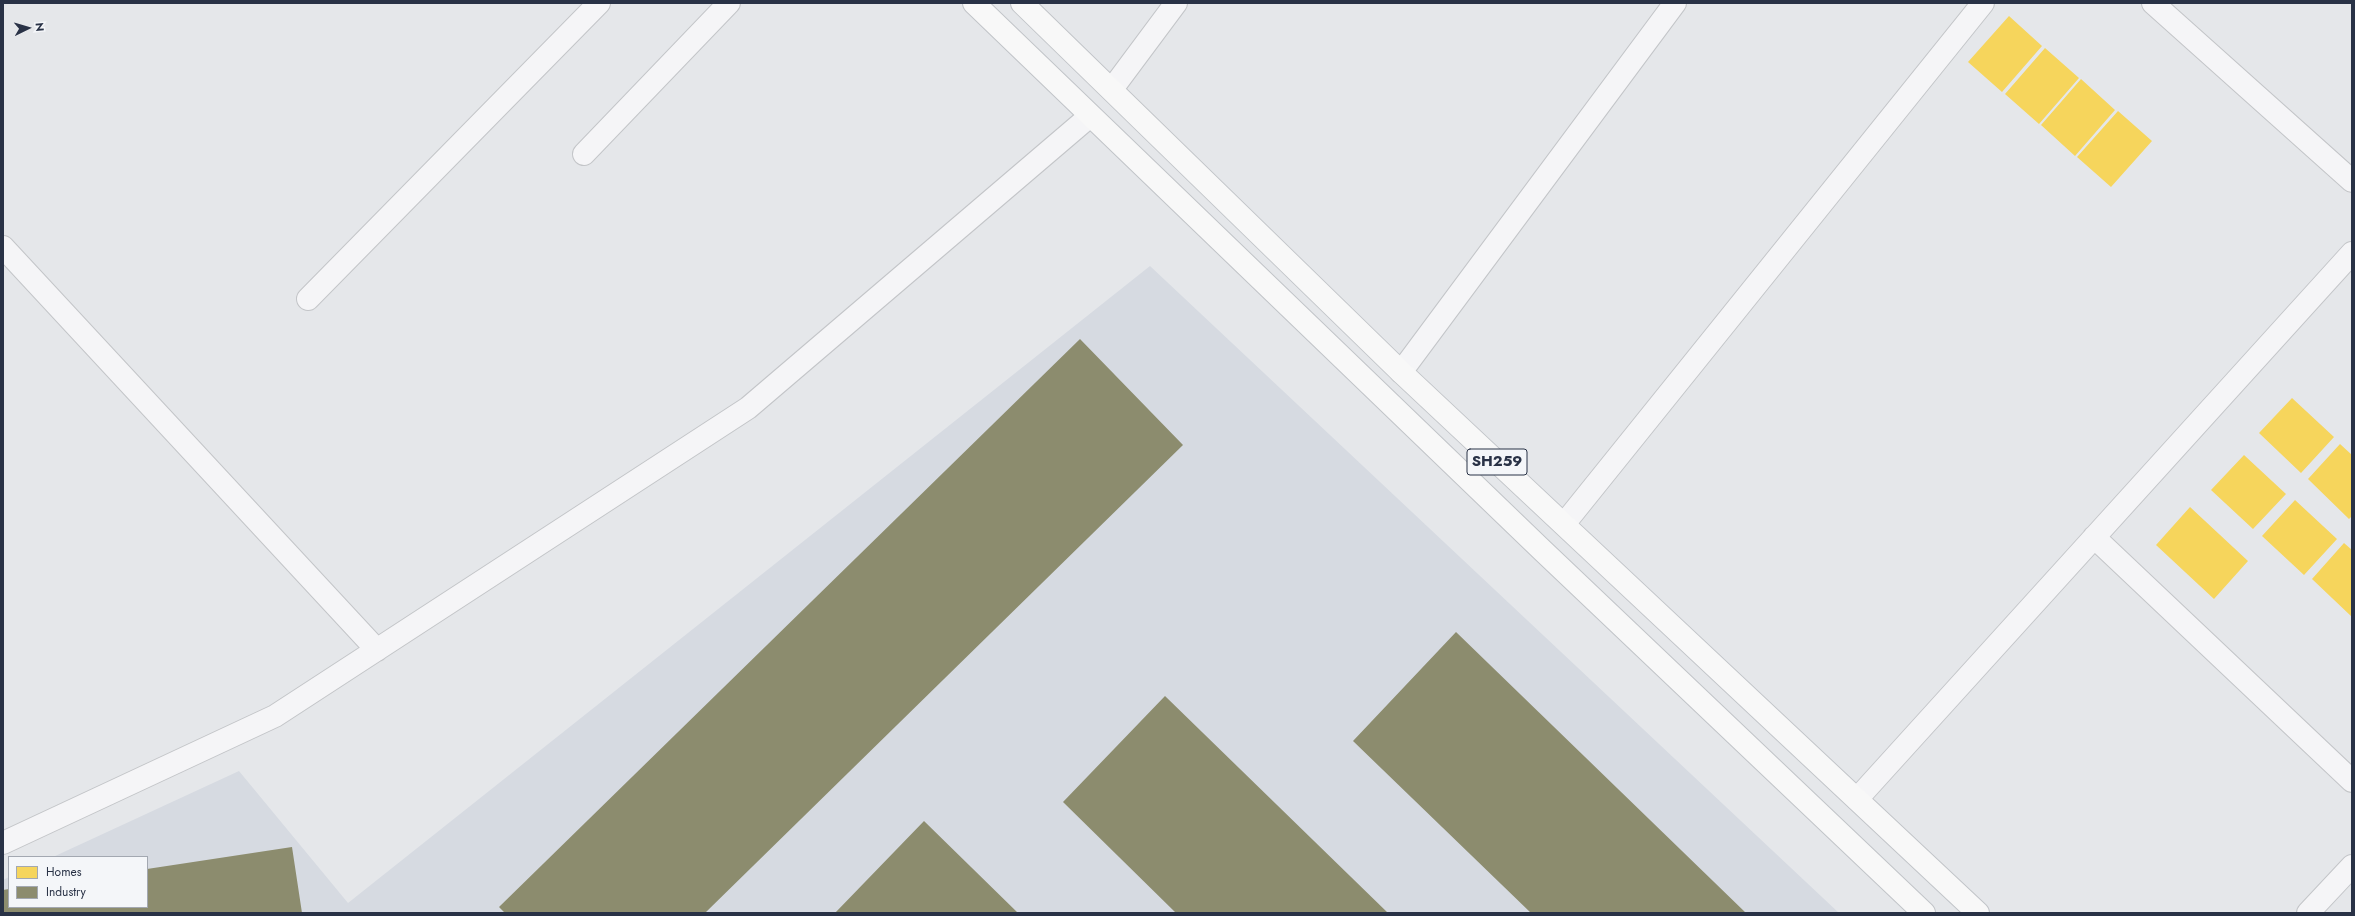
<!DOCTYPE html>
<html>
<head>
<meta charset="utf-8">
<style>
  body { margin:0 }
  #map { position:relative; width:2355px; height:916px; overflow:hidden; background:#e5e7ea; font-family:Jost,sans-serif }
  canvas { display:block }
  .frame { position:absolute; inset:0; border:4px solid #293246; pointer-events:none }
  .legend { position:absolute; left:8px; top:856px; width:140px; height:52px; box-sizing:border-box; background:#f4f6f9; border:1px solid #a3a8b1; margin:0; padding:5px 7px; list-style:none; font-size:12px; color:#293246 }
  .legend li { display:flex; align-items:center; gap:8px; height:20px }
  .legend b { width:20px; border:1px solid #a3a8b1 }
  .north { position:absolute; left:8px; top:8px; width:40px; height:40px; -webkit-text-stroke:3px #f4f6f9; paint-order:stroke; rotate:85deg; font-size:11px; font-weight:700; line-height:16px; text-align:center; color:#293246 }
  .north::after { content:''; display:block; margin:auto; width:14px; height:18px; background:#293246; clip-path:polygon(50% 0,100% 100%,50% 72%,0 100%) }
</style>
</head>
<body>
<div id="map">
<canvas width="2355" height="916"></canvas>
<div class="frame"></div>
<ul class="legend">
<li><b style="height:11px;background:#f6d55c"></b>Homes</li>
<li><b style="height:11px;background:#8c8c6e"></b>Industry</li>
</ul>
<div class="north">N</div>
</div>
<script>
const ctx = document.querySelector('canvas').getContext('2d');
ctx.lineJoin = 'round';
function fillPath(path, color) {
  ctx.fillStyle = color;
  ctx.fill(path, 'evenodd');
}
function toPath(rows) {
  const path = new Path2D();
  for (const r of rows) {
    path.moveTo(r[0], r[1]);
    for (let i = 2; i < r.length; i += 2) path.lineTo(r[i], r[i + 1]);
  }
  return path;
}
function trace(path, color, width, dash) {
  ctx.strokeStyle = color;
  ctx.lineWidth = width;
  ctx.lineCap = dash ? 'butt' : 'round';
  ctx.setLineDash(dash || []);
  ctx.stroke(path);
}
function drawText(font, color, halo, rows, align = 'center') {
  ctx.font = font + ' Jost,sans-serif';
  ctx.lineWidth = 4;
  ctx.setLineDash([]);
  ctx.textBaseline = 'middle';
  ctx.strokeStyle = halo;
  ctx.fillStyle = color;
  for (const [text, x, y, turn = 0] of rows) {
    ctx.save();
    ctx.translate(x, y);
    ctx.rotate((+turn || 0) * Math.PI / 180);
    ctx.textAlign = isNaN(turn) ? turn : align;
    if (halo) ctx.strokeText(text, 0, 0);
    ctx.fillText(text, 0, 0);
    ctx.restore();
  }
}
fillPath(toPath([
  [1150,266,1839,913,3,913,3,880,9,877,9,907,147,907,147,857,53,857,239,771,348,903]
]), '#d6dae1');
fillPath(toPath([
  [2009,16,2042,46,2002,92,1968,62],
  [2045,48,2079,78,2039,124,2005,94],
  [2081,79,2115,110,2075,156,2041,125],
  [2118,111,2152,141,2111,187,2077,157],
  [2292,398,2334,437,2301,473,2259,433],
  [2340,444,2352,455,2352,516,2349,519,2308,479],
  [2244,455,2286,494,2253,529,2211,490],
  [2295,500,2337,539,2304,575,2262,536],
  [2190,507,2248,561,2214,599,2156,545],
  [2344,543,2352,550,2352,617,2312,579]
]), '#f6d55c');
fillPath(toPath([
  [1080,339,1183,445,705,913,505,913,499,907],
  [1456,632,1746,913,1531,913,1353,741],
  [1165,696,1388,913,1176,913,1063,802],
  [924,821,1018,913,835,913],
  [292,847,302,913,3,913,3,890,9,889,9,907,147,907,147,869]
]), '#8c8c6e');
const minor = toPath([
  [2153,3,2352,181],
  [1112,89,1176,3],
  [584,154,729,3],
  [3,247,377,650],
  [308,299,599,3],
  [1401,372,1675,3],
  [1564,524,1983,3],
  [2094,537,2352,781],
  [1857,799,2352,253],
  [3,843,275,716,748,408,1090,116],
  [2308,913,2352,866]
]);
const major = toPath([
  [974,3,1542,550,1924,913],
  [1022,3,1401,372,1978,913]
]);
trace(minor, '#c3c5c8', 24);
trace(major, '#c1c4c8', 24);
trace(minor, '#f5f5f7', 22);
trace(major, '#f8f8f8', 22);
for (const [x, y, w] of [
  [1497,462,60]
]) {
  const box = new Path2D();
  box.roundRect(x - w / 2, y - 13, w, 26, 3);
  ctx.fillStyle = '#f4f6f9';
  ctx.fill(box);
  trace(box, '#293246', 1);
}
drawText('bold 15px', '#293246', null, [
  ["SH259",1497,462]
]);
</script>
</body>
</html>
